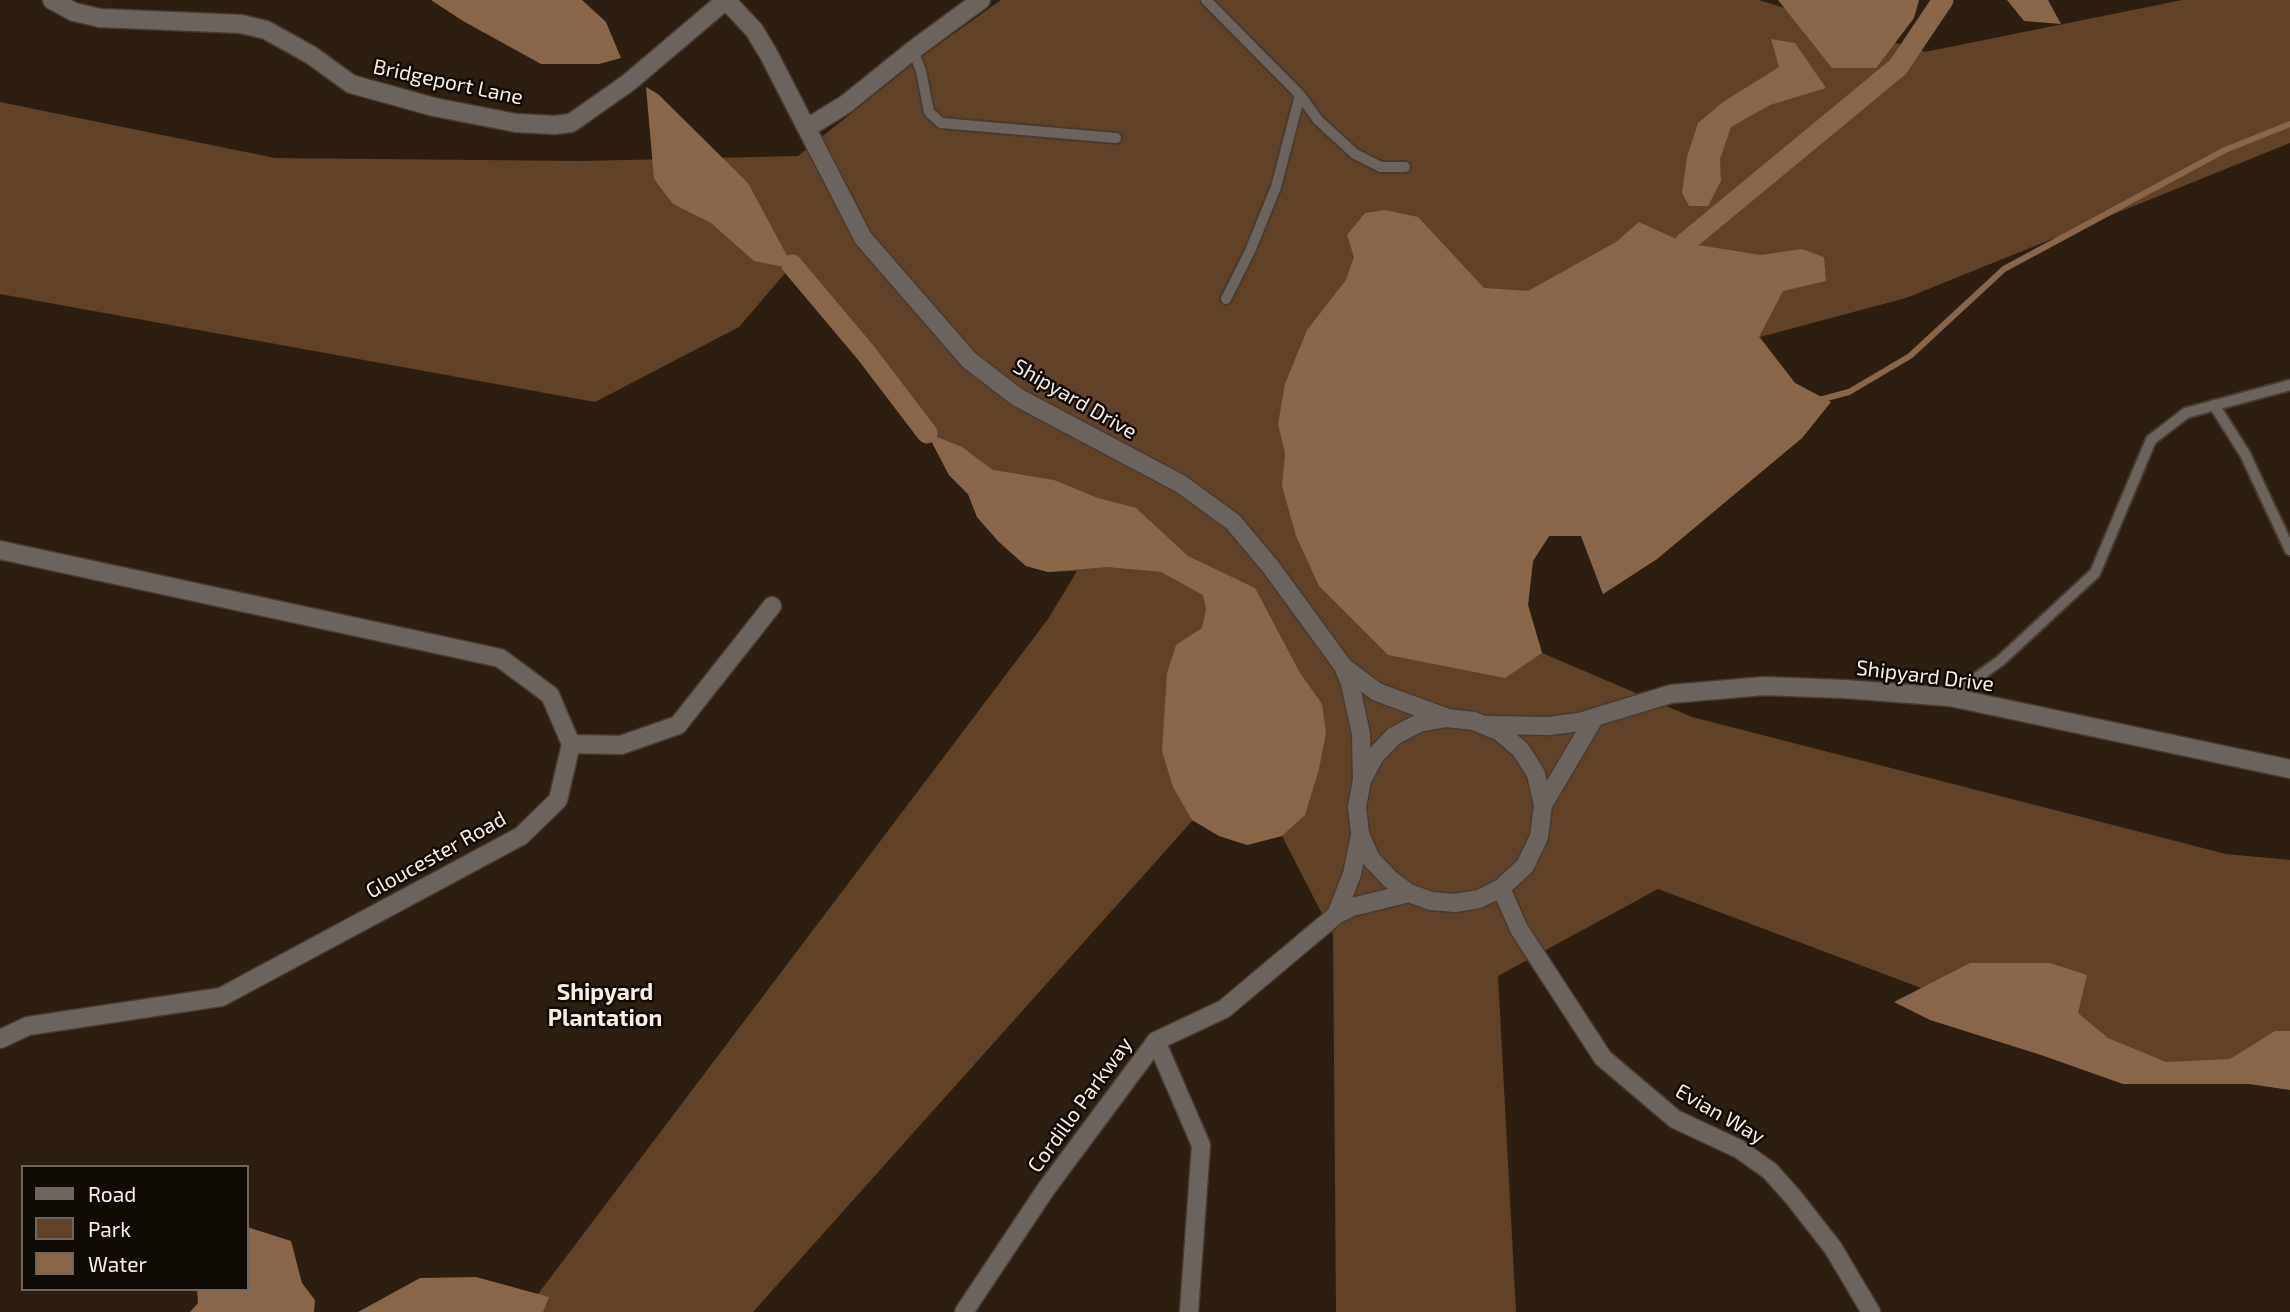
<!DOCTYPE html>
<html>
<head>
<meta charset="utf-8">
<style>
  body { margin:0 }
  #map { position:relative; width:2290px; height:1312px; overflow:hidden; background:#2d1e12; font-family:"Exo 2",sans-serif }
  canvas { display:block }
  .legend { position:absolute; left:21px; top:1165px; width:228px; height:126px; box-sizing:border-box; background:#100a05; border:2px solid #6d655f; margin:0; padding:9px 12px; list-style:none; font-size:21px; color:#f9eee6 }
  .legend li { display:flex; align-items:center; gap:14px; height:35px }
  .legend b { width:35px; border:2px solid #6d655f }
</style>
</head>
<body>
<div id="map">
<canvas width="2290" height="1312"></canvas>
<ul class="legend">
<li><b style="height:9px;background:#6b635d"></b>Road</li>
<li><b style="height:19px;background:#5f4228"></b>Park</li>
<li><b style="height:19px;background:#876649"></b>Water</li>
</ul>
</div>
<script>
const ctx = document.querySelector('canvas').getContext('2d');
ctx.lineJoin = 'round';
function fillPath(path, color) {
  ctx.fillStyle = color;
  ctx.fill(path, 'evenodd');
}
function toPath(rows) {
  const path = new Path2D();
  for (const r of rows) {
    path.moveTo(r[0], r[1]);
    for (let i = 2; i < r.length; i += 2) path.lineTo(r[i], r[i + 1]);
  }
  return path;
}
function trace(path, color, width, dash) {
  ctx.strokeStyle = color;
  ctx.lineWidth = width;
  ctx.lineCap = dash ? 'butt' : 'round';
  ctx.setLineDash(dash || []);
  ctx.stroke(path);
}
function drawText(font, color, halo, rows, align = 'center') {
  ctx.font = font + ' "Exo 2",sans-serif';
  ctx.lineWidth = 5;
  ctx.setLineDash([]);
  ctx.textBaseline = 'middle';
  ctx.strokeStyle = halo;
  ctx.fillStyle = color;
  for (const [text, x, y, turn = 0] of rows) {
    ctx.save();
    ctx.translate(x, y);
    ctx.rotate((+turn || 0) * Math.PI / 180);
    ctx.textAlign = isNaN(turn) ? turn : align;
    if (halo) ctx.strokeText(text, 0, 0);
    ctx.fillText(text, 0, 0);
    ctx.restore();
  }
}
fillPath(toPath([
  [1001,0,1759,0,1925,52,2182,0,2290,0,2290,143,1906,298,1760,337,1795,383,1831,402,1802,438,1657,559,1603,594,1581,536,1549,536,1533,561,1528,605,1542,653,1692,717,2226,854,2290,860,2290,1067,2163,1079,1658,889,1498,976,1516,1312,1336,1312,1333,935,1282,836,1247,845,1219,836,1193,820,753,1312,474,1312,538,1294,1048,619,1077,571,1048,572,1026,566,999,542,977,517,968,494,949,475,927,433,866,353,792,265,739,327,595,402,0,294,0,102,275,158,582,161,798,156,924,55]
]), '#5f4228');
fillPath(toPath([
  [431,0,582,0,606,22,621,58,599,64,541,64,463,21],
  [1778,0,1919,0,1914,18,1876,68,1832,68],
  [2007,0,2048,0,2061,24,2024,21],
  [1771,39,1795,43,1826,88,1770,105,1731,127,1720,159,1721,181,1708,206,1689,206,1682,193,1687,157,1698,123,1723,102,1779,67],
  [646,87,658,94,748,183,792,265,779,266,754,261,711,223,673,204,654,179],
  [1385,210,1418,217,1484,288,1528,291,1616,242,1639,222,1685,243,1761,255,1802,249,1824,257,1826,281,1783,291,1759,337,1795,383,1831,402,1802,438,1657,559,1603,594,1581,536,1549,536,1533,561,1528,605,1542,653,1505,678,1388,655,1319,586,1296,536,1282,486,1285,453,1278,424,1285,384,1307,330,1346,280,1354,257,1347,235,1365,213],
  [927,433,962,447,993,470,1054,480,1098,498,1136,508,1188,556,1255,588,1300,673,1322,704,1326,733,1319,769,1305,815,1282,836,1247,845,1219,836,1192,820,1173,787,1162,751,1167,673,1176,645,1202,628,1206,609,1203,595,1161,572,1107,567,1048,572,1026,566,999,542,977,517,968,494,949,475],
  [1970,963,2050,963,2087,975,2078,1013,2108,1038,2166,1062,2230,1059,2275,1031,2290,1031,2290,1090,2249,1084,2123,1084,2041,1055,1930,1020,1894,1002],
  [247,1227,291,1241,302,1283,315,1300,314,1312,190,1312,198,1303,197,1289,247,1289],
  [476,1277,549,1297,543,1312,358,1312,420,1278]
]), '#876649');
trace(toPath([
  [1819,400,1849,392,1910,356,2004,269,2225,150,2290,124]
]), '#876649', 6);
trace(toPath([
  [1685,243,1898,67,1943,0],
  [792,265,866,353,927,433]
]), '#876649', 21);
const service = toPath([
  [1206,0,1300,95,1276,187,1250,251,1226,299],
  [913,50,921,71,929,112,941,123,1116,138],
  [1300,95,1318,120,1355,154,1381,167,1405,167],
  [2214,405,2245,454,2290,550],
  [1950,697,2000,661,2095,573,2151,440,2186,413,2290,385]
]);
const minor = toPath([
  [52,0,74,12,100,18,241,24,266,30,311,55,351,84,434,107,516,123,555,125,571,123,628,83,726,0],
  [726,0,754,30,768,53,863,238,969,360,1017,397,1181,484,1233,522,1270,566,1343,666,1350,683,1361,734,1362,780,1357,807,1360,834,1371,859,1391,880,1409,893,1431,901,1455,903,1479,899,1501,888,1525,866,1539,837,1543,805,1536,774,1521,750,1500,732,1474,721,1446,718,1419,723,1394,736,1375,756,1362,780],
  [807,128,846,104,913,50,981,0],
  [0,550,500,658,550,695,571,744,558,800,521,836,221,997,28,1026,0,1039],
  [1345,668,1377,692,1445,717],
  [1487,725,1549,726,1579,722,1671,694,1764,686,1844,689,1950,697,2290,769],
  [571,744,621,745,678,725,772,606],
  [1543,805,1595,717],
  [1501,888,1519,929,1603,1058,1675,1119,1739,1149,1770,1171,1794,1198,1833,1248,1871,1312],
  [1336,915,1352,874,1360,835],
  [1156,1041,1201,1145,1189,1312],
  [964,1312,1046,1189,1156,1041,1224,1009,1336,915,1352,907,1409,893]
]);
trace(service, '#4a3b30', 14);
trace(minor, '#4a3b30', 21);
trace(service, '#6b635d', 10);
trace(minor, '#6b635d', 18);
drawText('21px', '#f9eee6', '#100a05', [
  ["Bridgeport Lane",448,82,12],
  ["Shipyard Drive",1075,399,30],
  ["Shipyard Drive",1925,676,7],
  ["Gloucester Road",436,855,-29],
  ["Cordillo Parkway",1080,1105,-54],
  ["Evian Way",1720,1114,30]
]);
drawText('bold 23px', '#f9eee6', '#100a05', [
  ["Shipyard",605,992],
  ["Plantation",605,1018]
]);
</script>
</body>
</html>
